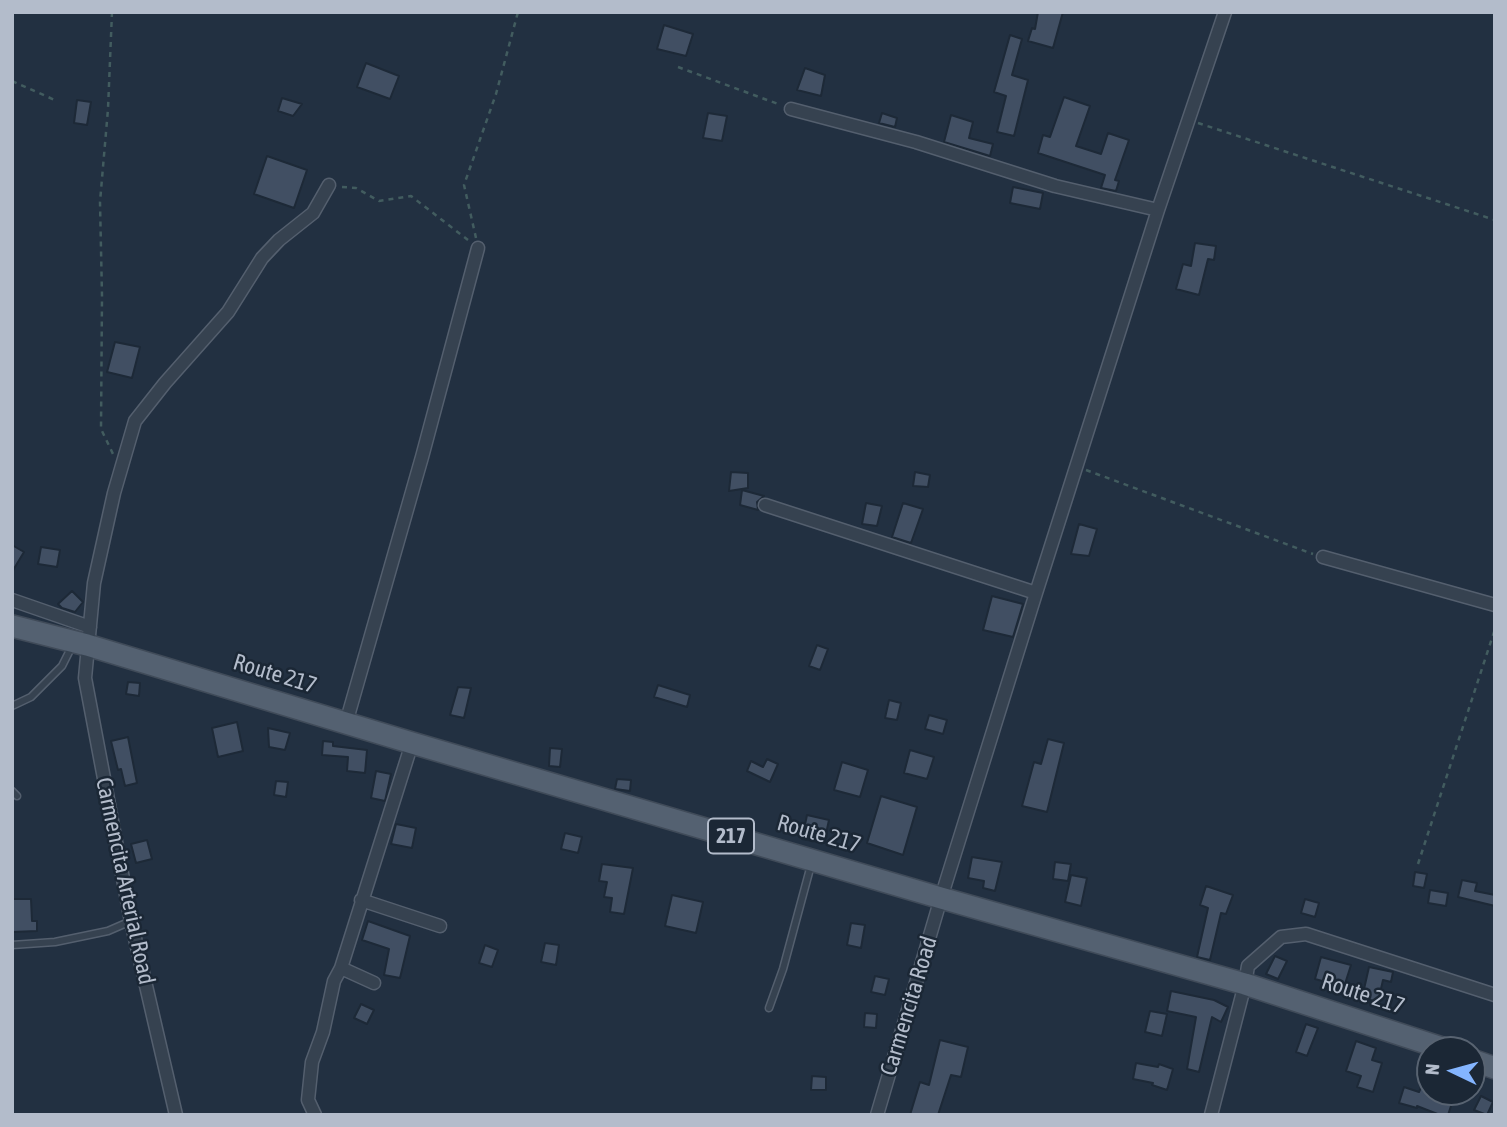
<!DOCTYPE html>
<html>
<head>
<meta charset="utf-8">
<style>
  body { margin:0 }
  #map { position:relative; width:1507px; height:1127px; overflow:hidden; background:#223041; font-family:"Asap Condensed",sans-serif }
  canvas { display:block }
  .frame { position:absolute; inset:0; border:14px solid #b3bccb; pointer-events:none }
  .north { position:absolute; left:1416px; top:1036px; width:70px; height:70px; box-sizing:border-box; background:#1b2735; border:2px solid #586371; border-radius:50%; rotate:275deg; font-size:19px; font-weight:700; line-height:28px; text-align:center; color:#b3bccb }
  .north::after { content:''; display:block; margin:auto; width:24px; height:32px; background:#84b5ff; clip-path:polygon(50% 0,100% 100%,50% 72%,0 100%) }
</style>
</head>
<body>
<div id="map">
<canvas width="1507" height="1127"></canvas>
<div class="frame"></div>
<div class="north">N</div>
</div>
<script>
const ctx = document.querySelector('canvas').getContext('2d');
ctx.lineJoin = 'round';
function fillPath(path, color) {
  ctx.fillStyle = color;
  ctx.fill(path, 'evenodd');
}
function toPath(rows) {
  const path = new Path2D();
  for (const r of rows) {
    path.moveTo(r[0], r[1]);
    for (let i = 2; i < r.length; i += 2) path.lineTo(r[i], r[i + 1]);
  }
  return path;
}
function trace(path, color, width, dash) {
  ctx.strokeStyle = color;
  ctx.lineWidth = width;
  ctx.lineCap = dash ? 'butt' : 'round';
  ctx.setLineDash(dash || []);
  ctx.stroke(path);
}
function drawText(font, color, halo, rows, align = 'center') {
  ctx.font = font + ' "Asap Condensed",sans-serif';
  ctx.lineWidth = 5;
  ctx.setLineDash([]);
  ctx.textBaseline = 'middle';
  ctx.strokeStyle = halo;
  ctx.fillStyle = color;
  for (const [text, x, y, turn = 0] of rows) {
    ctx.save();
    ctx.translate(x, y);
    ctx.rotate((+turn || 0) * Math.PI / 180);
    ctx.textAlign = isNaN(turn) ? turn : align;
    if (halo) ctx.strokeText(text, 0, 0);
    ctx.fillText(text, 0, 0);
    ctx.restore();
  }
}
const building = toPath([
  [1038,12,1063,12,1053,48,1028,41,1032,28,1035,29,1038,12],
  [664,25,693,34,686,56,657,49,664,25],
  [1010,35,1022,39,1012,75,1028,80,1014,136,997,132,1006,96,994,92,1010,35],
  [366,63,399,76,390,99,357,87,366,63],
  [805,68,825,75,821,96,797,90,805,68],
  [1064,97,1090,106,1076,146,1101,154,1108,133,1129,140,1115,180,1119,181,1116,191,1101,188,1105,175,1038,153,1043,135,1050,137,1064,97],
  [282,98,302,104,293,116,278,111,282,98],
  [77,100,91,102,87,125,74,123,77,100],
  [708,113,727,116,722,141,703,138,708,113],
  [882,113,897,118,895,127,879,123,882,113],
  [951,115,973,122,969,138,993,144,990,156,944,142,951,115],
  [267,156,307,170,294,208,254,194,267,156],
  [1013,187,1043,193,1040,209,1010,203,1013,187],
  [1195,243,1216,246,1214,260,1208,259,1199,295,1176,289,1183,264,1191,266,1195,243],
  [115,342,140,347,132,378,107,372,115,342],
  [731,472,748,473,748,488,729,491,731,472],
  [915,472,930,475,928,487,913,486,915,472],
  [742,490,764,496,757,502,758,510,740,505,742,490],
  [866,503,882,506,877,526,862,524,866,503],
  [903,503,923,509,911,543,892,537,903,503],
  [1079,524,1097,529,1089,556,1071,554,1079,524],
  [12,545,24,552,12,572,12,545],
  [41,547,60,550,57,567,38,564,41,547],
  [72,591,83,602,75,612,62,608,58,604,72,591],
  [992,596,1023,604,1013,637,983,630,992,596],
  [817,645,828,649,820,670,809,666,817,645],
  [128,682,140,683,139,696,126,694,128,682],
  [658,685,690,695,687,707,654,697,658,685],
  [458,687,471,688,464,718,450,715,458,687],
  [889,700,901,703,897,720,885,718,889,700],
  [929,715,947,720,943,734,925,729,929,715],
  [237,722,243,751,218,757,212,728,237,722],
  [268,728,290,733,285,750,269,747,268,728],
  [128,737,137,783,125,786,121,769,118,770,111,741,128,737],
  [1048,739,1064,743,1047,812,1022,806,1034,762,1041,764,1048,739],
  [323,741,333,742,333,746,367,750,365,773,347,771,348,757,322,755,323,741],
  [550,748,562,749,560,767,549,766,550,748],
  [910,750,934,757,927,779,904,773,910,750],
  [767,759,778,764,770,782,747,771,751,761,763,767,767,759],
  [842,762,868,770,860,797,834,790,842,762],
  [376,771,391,774,385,801,371,798,376,771],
  [617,779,631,780,630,791,615,789,617,779],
  [276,781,288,782,286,797,274,795,276,781],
  [881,796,917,807,903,855,867,843,881,796],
  [807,815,829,820,824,843,802,839,807,815],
  [396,824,416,828,412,848,391,844,396,824],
  [565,833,582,837,578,853,561,849,565,833],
  [147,840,152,859,136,863,131,844,147,840],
  [972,857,1002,862,995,891,983,888,984,881,968,878,972,857],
  [1055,862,1071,864,1068,881,1053,879,1055,862],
  [602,864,633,868,624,914,610,912,612,898,604,897,607,882,599,881,602,864],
  [1415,872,1427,874,1424,888,1413,886,1415,872],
  [1071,875,1087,878,1081,906,1065,902,1071,875],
  [1462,880,1477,883,1475,891,1495,895,1495,906,1458,897,1462,880],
  [1206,886,1233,895,1226,914,1221,913,1210,960,1197,957,1208,908,1200,905,1206,886],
  [1430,890,1448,893,1446,906,1428,903,1430,890],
  [672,895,703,902,696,933,665,926,672,895],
  [12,899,31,899,32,921,37,921,37,931,12,932,12,899],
  [1305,899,1319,903,1315,917,1301,913,1305,899],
  [368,921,410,936,400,978,384,975,389,949,362,940,368,921],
  [851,923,865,925,861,948,847,945,851,923],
  [545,943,559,945,556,965,541,962,545,943],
  [485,945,498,950,492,967,479,963,485,945],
  [1275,956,1287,961,1278,979,1266,974,1275,956],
  [1321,957,1351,965,1344,987,1315,979,1321,957],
  [1369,967,1393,972,1391,982,1383,980,1378,1002,1362,998,1369,967],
  [875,976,889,979,885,995,871,992,875,976],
  [1171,991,1214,1000,1228,1007,1221,1022,1212,1017,1199,1072,1187,1069,1196,1017,1167,1011,1171,991],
  [361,1004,374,1010,367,1024,354,1018,361,1004],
  [1150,1011,1167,1014,1162,1036,1145,1032,1150,1011],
  [865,1013,877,1014,876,1028,864,1027,865,1013],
  [1306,1024,1318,1028,1307,1056,1296,1052,1306,1024],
  [940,1040,968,1047,961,1077,951,1075,938,1115,910,1115,920,1082,929,1085,940,1040],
  [1356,1041,1376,1048,1372,1060,1382,1063,1373,1092,1357,1087,1361,1076,1346,1071,1356,1041],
  [1136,1063,1158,1067,1159,1064,1173,1069,1167,1090,1152,1085,1153,1083,1133,1079,1136,1063],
  [1430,1067,1430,1092,1453,1092,1450,1099,1453,1100,1448,1115,1440,1115,1417,1106,1417,1108,1399,1103,1404,1087,1419,1092,1430,1067],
  [812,1076,826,1077,826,1090,811,1090,812,1076],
  [1481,1096,1493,1102,1487,1115,1474,1110,1481,1096]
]);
fillPath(building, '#414f63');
trace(building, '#1d2937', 2);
const lane = toPath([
  [12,706,31,697,62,666,73,644],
  [12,791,17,796],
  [12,945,55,942,108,931,131,921],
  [769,1008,783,969,811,865]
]);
const street = toPath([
  [791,109,916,142,1055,186,1158,210],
  [765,505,1036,593],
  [1323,557,1495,605],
  [12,600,90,627],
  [346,723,422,457,478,248],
  [361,900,440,926],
  [341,968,412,743],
  [176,1115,131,921,85,678,94,583,114,493,135,421,165,383,228,312,262,258,279,240,313,213,329,185],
  [315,1115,308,1100,312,1062,323,1032,334,981,341,968,374,983],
  [877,1115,941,898,1036,593,1158,210,1225,12],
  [1211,1115,1245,984,1248,966,1281,937,1306,934,1495,995]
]);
const primary = toPath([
  [12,626,87,645,412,743,941,898,1245,984,1448,1050],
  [1472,1060,1495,1068]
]);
trace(lane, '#545f6e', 9);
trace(street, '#545f6e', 15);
trace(primary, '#404b59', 24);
trace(toPath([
  [112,12,108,109,100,202,102,296,101,429,113,454],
  [678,67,778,104],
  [12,81,57,101],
  [1198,123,1495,220],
  [342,187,356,188,379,201,411,196,468,240],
  [476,238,464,185,496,94,518,12],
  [1086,470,1313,554],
  [1418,864,1495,629]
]), '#425c5f', 2.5, [5, 5]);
trace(lane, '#364250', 6);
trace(street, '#364250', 12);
trace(primary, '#546171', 21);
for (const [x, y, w] of [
  [731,836,46]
]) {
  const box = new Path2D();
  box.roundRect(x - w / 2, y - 17.5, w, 35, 5);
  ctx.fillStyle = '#1b2735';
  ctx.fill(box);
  trace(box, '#b3bccb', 2);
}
drawText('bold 21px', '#b3bccb', null, [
  ["217",731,836]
]);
drawText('23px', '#b3bccb', '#1b2735', [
  ["Route 217",275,674,17],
  ["Route 217",819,834,16],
  ["Carmencita Arterial Road",125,881,78],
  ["Route 217",1363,994,18],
  ["Carmencita Road",909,1006,-73]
]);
</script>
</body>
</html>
